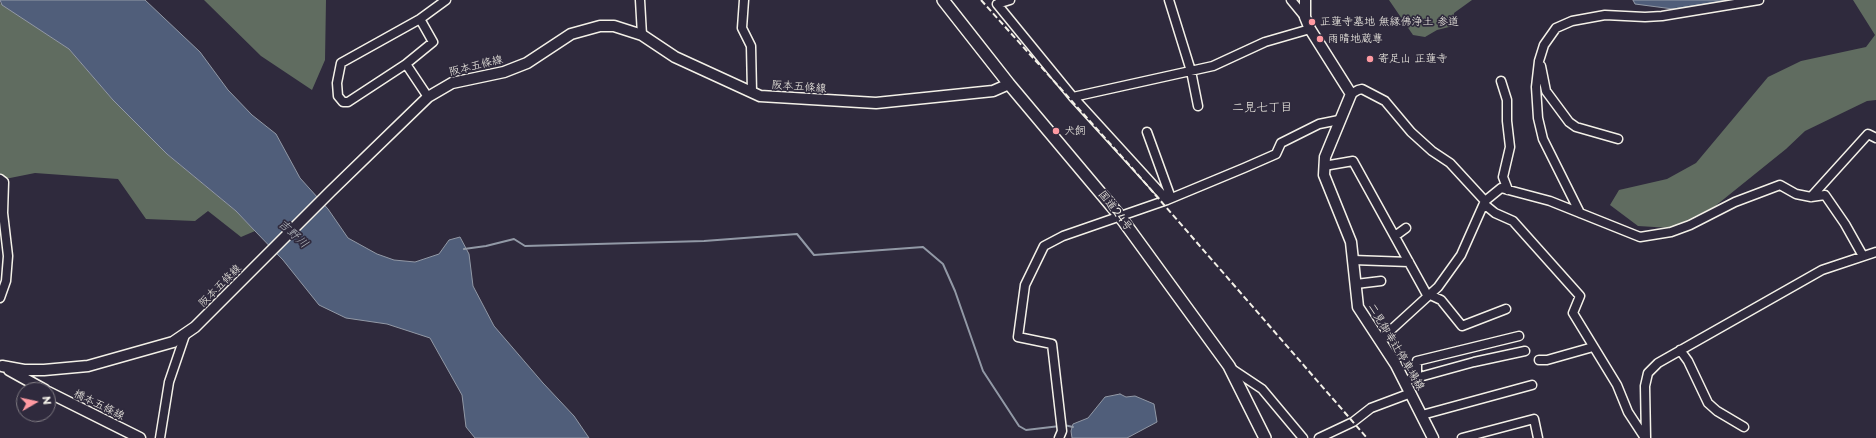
<!DOCTYPE html>
<html>
<head>
<meta charset="utf-8">
<style>
  body { margin:0 }
  #map { position:relative; width:1876px; height:438px; overflow:hidden; background:#2f2a3d; font-family:"Playpen Sans",sans-serif }
  canvas { display:block }
  .north { position:absolute; left:16px; top:382px; width:40px; height:40px; box-sizing:border-box; background:#2f2a3d; border:1px solid #7e7a81; border-radius:50%; rotate:81deg; font-size:11px; font-weight:700; line-height:16px; text-align:center; color:#f4f1e8 }
  .north::after { content:''; display:block; margin:auto; width:14px; height:18px; background:#ff9aa2; clip-path:polygon(50% 0,100% 100%,50% 72%,0 100%) }
</style>
</head>
<body>
<div id="map">
<canvas width="1876" height="438"></canvas>
<div class="north">N</div>
</div>
<script>
const ctx = document.querySelector('canvas').getContext('2d');
ctx.lineJoin = 'round';
function fillPath(path, color) {
  ctx.fillStyle = color;
  ctx.fill(path, 'evenodd');
}
function toPath(rows) {
  const path = new Path2D();
  for (const r of rows) {
    path.moveTo(r[0], r[1]);
    for (let i = 2; i < r.length; i += 2) path.lineTo(r[i], r[i + 1]);
  }
  return path;
}
function trace(path, color, width, dash) {
  ctx.strokeStyle = color;
  ctx.lineWidth = width;
  ctx.lineCap = dash ? 'butt' : 'round';
  ctx.setLineDash(dash || []);
  ctx.stroke(path);
}
function drawText(font, color, halo, rows, align = 'center') {
  ctx.font = font + ' "Playpen Sans","Klee One",sans-serif';
  ctx.lineWidth = 3.5;
  ctx.setLineDash([]);
  ctx.textBaseline = 'middle';
  ctx.strokeStyle = halo;
  ctx.fillStyle = color;
  for (const [text, x, y, turn = 0] of rows) {
    ctx.save();
    ctx.translate(x, y);
    ctx.rotate((+turn || 0) * Math.PI / 180);
    ctx.textAlign = isNaN(turn) ? turn : align;
    if (halo) ctx.strokeText(text, 0, 0);
    ctx.fillText(text, 0, 0);
    ctx.restore();
  }
}
fillPath(toPath([
  [204,0,326,0,325,60,312,90,261,56],
  [1389,0,1472,0,1454,13,1453,26,1437,30,1425,37,1413,35],
  [1853,0,1876,0,1876,100,1867,101,1805,131,1786,149,1714,207,1671,228,1638,226,1610,205,1619,190,1667,179,1696,163,1768,77,1801,61,1866,47,1875,35],
  [0,3,69,49,113,100,167,154,236,211,255,231,241,237,208,211,195,221,146,219,118,179,35,173,0,180]
]), '#606c60');
const water = toPath([
  [0,0,145,0,200,52,228,90,252,115,276,134,300,178,328,209,348,238,377,254,394,260,415,262,439,254,449,240,460,237,469,254,473,286,494,326,543,383,574,416,589,438,475,438,466,427,462,395,430,338,387,324,346,318,319,305,283,260,255,231,236,211,167,154,113,100,69,49,2,5,0,0],
  [1633,0,1730,0,1673,9,1635,4,1633,0],
  [1120,394,1126,397,1135,396,1154,404,1157,422,1127,438,1072,438,1071,431,1073,424,1088,418,1105,397,1120,394]
]);
fillPath(water, '#505e7a');
trace(water, '#9299a6', 1);
trace(toPath([
  [464,249,486,246,514,239,525,246,704,241,797,234,814,255,923,247,943,264,955,291,983,371,1019,426,1026,430,1060,426],
  [1064,425,1073,427]
]), '#9299a6', 2);
const minor = toPath([
  [640,0,642,35],
  [744,0,742,28,751,46,752,92],
  [1010,0,997,4,1073,97,1167,200],
  [1169,0,1191,71,1198,106],
  [1291,0,1305,17],
  [420,19,433,42,406,64,348,102,343,102,338,96,337,83,341,63,420,19,446,0],
  [406,64,428,97],
  [1541,66,1546,91,1569,122,1576,127,1618,139],
  [1501,81,1507,100,1507,121,1510,147,1503,177,1508,190],
  [1351,94,1358,90,1362,89,1385,101,1411,132,1432,151,1450,163,1485,201],
  [1073,97,1213,66,1265,42,1310,29],
  [1147,132,1171,198],
  [1324,166,1353,161,1426,293,1441,300,1462,326,1506,309],
  [0,179,4,182,3,213,8,256,6,281,0,298],
  [1811,197,1868,134,1876,138],
  [1484,204,1495,213,1513,221,1580,296,1573,313,1617,385,1628,412,1645,438],
  [1580,213,1543,139,1538,118,1536,87,1539,61,1544,45,1556,28,1572,21,1605,15,1645,17,1662,16,1759,0],
  [1395,236,1406,228],
  [1353,260,1409,262],
  [1356,284,1381,281],
  [1380,340,1438,287,1461,255,1485,201,1501,188,1550,201,1640,237,1671,232,1690,225,1735,202,1780,185,1796,194,1811,197,1825,195,1845,224,1863,256],
  [1680,350,1688,361,1708,403,1717,411,1744,427],
  [1539,360,1547,360,1593,347],
  [1229,367,1262,389,1303,438],
  [1417,378,1417,361,1519,336],
  [1405,381,1474,362,1525,351],
  [1422,415,1532,385],
  [160,438,169,382,185,335],
  [1059,438,1062,431,1052,344,1018,337,1025,285,1044,246,1063,236,1167,200,1244,168,1276,154,1281,143,1319,124,1339,120],
  [1319,438,1353,422,1371,408,1411,393],
  [1462,438,1534,419,1538,438],
  [1646,438,1645,386,1648,373,1658,363,1822,270,1876,252]
]);
const major = toPath([
  [1305,0,1305,17,1310,29,1351,94,1325,157,1324,175,1351,242,1358,307,1396,365,1433,438],
  [2,366,24,370,44,370,88,366,173,342,195,327,331,191,428,97,452,83,504,72,527,63,571,34,600,26,614,26,642,35,675,57,760,96,876,103,993,91,1009,84],
  [9,370,45,390],
  [48,392,140,438]
]);
const highway = toPath([
  [943,0,1009,84,1119,215,1229,366,1265,438]
]);
trace(minor, '#f4f1e8', 11);
trace(major, '#f4f1e8', 13);
trace(highway, '#f4f1e8', 14);
trace(minor, '#2f2a3d', 8);
trace(major, '#2f2a3d', 10);
trace(highway, '#2f2a3d', 11);
trace(toPath([
  [981,0,1132,168,1367,438]
]), '#f4f1e8', 2, [6, 3]);
for (const [x, y, r, color] of [
  [1312,22,4,"#ff9aa2"],
  [1320,39,4,"#ff9aa2"],
  [1370,59,4,"#ff9aa2"],
  [1056,131,4,"#ff9aa2"]
]) {
  const dot = new Path2D();
  dot.arc(x, y, r, 0, 2 * Math.PI);
  ctx.fillStyle = color;
  ctx.fill(dot);
  trace(dot, '#2f2a3d', 1.5);
}
drawText('11px', '#f4f1e8', '#2f2a3d', [
  ["正蓮寺墓地 無縁佛浄土 参道",1320,22],
  ["雨晴地蔵尊",1328,39],
  ["寄足山 正蓮寺",1378,59],
  ["犬飼",1064,131]
], 'left');
drawText('11px', '#f4f1e8', '#2f2a3d', [
  ["阪本五條線",476,66,-14],
  ["阪本五條線",799,87,4],
  ["国道24号",1115,211,52],
  ["阪本五條線",220,286,-45],
  ["二見御幸辻停車場線",1396,347,59],
  ["橋本五條線",99,405,26]
]);
drawText('12px', '#f4f1e8', '#2f2a3d', [
  ["二見七丁目",1262,108]
]);
drawText('italic 12px', '#b2b6bc', '#2f2a3d', [
  ["吉野川",293,234,43]
]);
</script>
</body>
</html>
